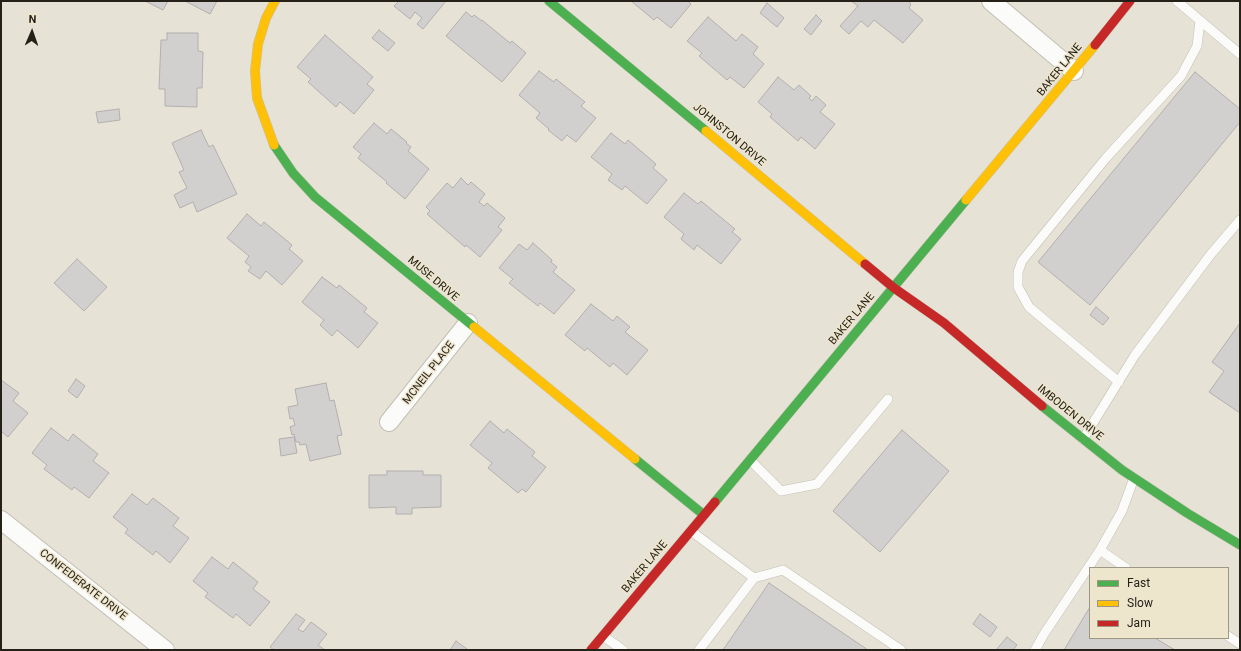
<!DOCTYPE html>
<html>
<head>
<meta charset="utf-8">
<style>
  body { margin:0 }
  #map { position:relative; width:1241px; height:651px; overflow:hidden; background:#e6e2d5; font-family:Roboto,sans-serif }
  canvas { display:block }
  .frame { position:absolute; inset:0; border:2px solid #252119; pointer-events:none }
  .legend { position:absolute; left:1089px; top:567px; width:140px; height:72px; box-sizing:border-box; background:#eee5cd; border:1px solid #9e9785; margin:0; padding:5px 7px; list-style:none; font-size:12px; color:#252119 }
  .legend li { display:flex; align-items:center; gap:8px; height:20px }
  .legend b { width:20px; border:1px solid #9e9785 }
  .north { position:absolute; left:12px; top:12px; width:40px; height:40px; -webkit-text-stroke:3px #eee5cd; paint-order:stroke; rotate:2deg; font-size:11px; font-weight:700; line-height:16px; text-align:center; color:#252119 }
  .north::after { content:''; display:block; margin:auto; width:14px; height:18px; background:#252119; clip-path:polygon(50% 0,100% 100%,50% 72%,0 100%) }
</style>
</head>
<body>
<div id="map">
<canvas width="1241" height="651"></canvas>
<div class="frame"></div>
<ul class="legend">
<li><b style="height:5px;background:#4caf50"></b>Fast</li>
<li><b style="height:5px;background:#ffc107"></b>Slow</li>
<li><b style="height:5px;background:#c62828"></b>Jam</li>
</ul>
<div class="north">N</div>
</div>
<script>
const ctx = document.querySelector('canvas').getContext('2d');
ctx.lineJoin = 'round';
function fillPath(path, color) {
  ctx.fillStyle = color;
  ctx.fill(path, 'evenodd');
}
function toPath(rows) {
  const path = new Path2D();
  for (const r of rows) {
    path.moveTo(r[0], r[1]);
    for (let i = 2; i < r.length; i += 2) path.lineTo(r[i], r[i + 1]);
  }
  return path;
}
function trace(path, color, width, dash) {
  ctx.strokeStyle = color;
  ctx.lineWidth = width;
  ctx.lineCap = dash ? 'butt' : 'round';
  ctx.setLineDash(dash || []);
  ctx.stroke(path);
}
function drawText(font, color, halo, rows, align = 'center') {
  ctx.font = font + ' Roboto,sans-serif';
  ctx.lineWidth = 3;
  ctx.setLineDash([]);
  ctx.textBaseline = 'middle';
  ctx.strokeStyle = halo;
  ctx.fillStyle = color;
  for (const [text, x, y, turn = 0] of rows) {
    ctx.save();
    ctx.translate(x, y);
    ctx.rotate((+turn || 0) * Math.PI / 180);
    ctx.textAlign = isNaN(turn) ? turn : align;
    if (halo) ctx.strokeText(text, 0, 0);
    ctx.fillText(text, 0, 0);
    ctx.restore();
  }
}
const building = toPath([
  [145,1,168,1,163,10,145,1],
  [185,1,217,1,210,14,185,1],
  [399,1,446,1,423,29,417,24,422,18,415,12,410,19,394,6,399,1],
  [631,1,688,1,691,4,671,28,657,17,654,20,631,1],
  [851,1,908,1,911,4,909,8,923,20,903,43,874,20,868,27,861,21,849,34,840,26,858,6,851,1],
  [767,3,784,18,777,27,760,13,767,3],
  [466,12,472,17,474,15,482,21,482,20,510,43,512,41,526,53,502,82,446,36,466,12],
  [816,15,822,21,811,35,804,29,816,15],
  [708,17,736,41,742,34,758,47,753,54,764,64,744,88,730,77,727,80,699,56,702,53,687,41,708,17],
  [379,30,395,43,388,51,372,38,379,30],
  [167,33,198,33,198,51,203,52,202,88,197,88,197,107,165,106,165,89,159,89,161,40,167,40,167,33],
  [325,35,373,77,367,84,374,90,354,114,340,102,336,107,308,82,311,79,297,67,325,35],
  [539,71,554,82,556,79,585,102,581,106,596,118,576,142,567,135,562,141,548,130,549,129,536,118,540,113,519,95,539,71],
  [1195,72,1240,109,1240,122,1090,305,1038,262,1195,72],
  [778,77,794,90,799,85,811,96,809,98,812,101,816,96,826,105,820,112,835,124,815,149,801,137,798,141,770,117,772,114,758,102,778,77],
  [119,109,120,120,98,123,96,112,119,109],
  [374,123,387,134,391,129,407,142,406,143,411,147,408,151,429,169,405,199,386,183,387,182,358,158,361,154,353,147,374,123],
  [201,130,209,147,213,145,237,194,197,212,193,202,180,208,174,195,187,188,179,172,184,170,172,143,201,130],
  [611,133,625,144,628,140,656,164,653,168,667,180,647,204,625,186,622,190,608,180,612,174,591,157,611,133],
  [461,178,468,185,471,182,485,194,479,202,484,206,487,203,505,218,498,227,502,230,480,257,466,245,465,247,427,214,430,211,426,207,447,183,453,188,461,178],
  [684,193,698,204,701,201,735,229,732,232,741,239,721,264,697,245,694,250,681,239,684,234,664,217,684,193],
  [247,214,261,226,264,222,292,245,289,249,303,261,282,285,266,271,260,279,248,271,251,267,245,262,249,256,227,238,247,214],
  [533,243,552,260,551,262,557,267,553,272,575,290,554,314,540,303,538,306,509,283,513,279,499,268,519,244,527,250,533,243],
  [77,259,107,287,84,311,54,283,77,259],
  [322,277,337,288,339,285,367,308,364,312,378,323,358,348,337,330,332,336,320,325,324,320,302,302,322,277],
  [591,304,613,321,617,316,630,327,625,332,648,350,627,375,613,363,610,367,587,348,585,351,565,335,591,304],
  [1096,307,1109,318,1103,325,1090,315,1096,307],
  [1240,323,1240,413,1209,392,1224,371,1212,362,1240,323],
  [76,379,85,386,77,398,68,391,76,379],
  [1,380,19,393,13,401,28,413,8,437,1,431,1,380],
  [326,383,330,401,334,400,342,435,337,436,341,454,310,461,306,444,300,445,299,442,296,442,294,434,292,435,290,427,295,425,293,418,290,419,288,407,298,405,295,389,326,383],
  [490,421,504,433,507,429,535,452,532,456,546,467,526,492,522,489,518,493,488,468,492,463,470,445,490,421],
  [51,428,68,441,73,434,98,454,93,461,109,473,89,498,74,487,72,490,44,469,47,465,32,453,51,428],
  [902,430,949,471,880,552,833,511,902,430],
  [294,437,297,453,281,456,279,439,294,437],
  [387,471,423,471,423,475,441,475,441,507,412,508,412,514,396,514,396,507,369,508,369,475,387,475,387,471],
  [132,494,147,505,153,498,179,518,173,526,189,538,170,563,156,551,153,555,125,533,128,529,113,517,132,494],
  [212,557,228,569,233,562,258,582,253,589,270,602,250,626,236,614,233,618,205,597,208,593,193,581,212,557],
  [769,583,868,650,723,650,769,583],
  [1090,607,1090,638,1155,638,1175,650,1064,650,1090,607],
  [296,614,305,620,298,629,303,632,311,622,327,634,318,645,325,650,274,650,270,647,296,614],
  [980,614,997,627,990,637,973,624,980,614],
  [1007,637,1017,645,1013,650,996,650,1007,637],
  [456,641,467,649,466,650,450,650,456,641]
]);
fillPath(building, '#d2d0cf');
trace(building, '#b2afae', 1);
const lane = toPath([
  [1177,1,1240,54],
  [1119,382,1029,307,1018,287,1018,272,1022,261,1106,158,1181,76,1197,46,1200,21],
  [1083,439,1135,355,1211,254,1240,220],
  [750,460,781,491,817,484,888,399],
  [691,531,754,578,783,570,901,650],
  [1100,550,1126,568],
  [603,636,623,650],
  [1228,636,1240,644],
  [699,650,754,578],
  [1035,650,1044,634,1100,550,1122,511,1134,478]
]);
const street = toPath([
  [991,1,1074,71],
  [389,422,468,323],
  [1,520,165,650]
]);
const fast = toPath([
  [549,1,706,131],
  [274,145,293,173,315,197,474,327],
  [1042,406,1122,470,1187,513,1240,545],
  [635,459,704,515],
  [715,502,966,200]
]);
const slow = toPath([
  [706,131,865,264],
  [274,145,257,98,255,71,258,44,266,18,275,1],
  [966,200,1095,45],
  [474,327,635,459]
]);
const jam = toPath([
  [1095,45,1130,1],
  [865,264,894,288,944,323,1042,406],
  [591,650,715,502]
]);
trace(lane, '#c3bfb4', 10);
trace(street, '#c3bfb4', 20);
trace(fast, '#c3bfb4', 10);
trace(slow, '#c3bfb4', 10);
trace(jam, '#c3bfb4', 10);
trace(lane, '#fbfbf9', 9);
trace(street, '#fbfbf9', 18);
trace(fast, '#4caf50', 9);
trace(slow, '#ffc107', 9);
trace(jam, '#c62828', 9);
drawText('11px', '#252119', '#eee5cd', [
  ["BAKER LANE",1060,70,-51],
  ["JOHNSTON DRIVE",729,135,40],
  ["MUSE DRIVE",433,279,40],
  ["BAKER LANE",852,319,-50],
  ["MCNEIL PLACE",429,373,-52],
  ["IMBODEN DRIVE",1070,413,39],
  ["BAKER LANE",645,567,-50],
  ["CONFEDERATE DRIVE",83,585,38]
]);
</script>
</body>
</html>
